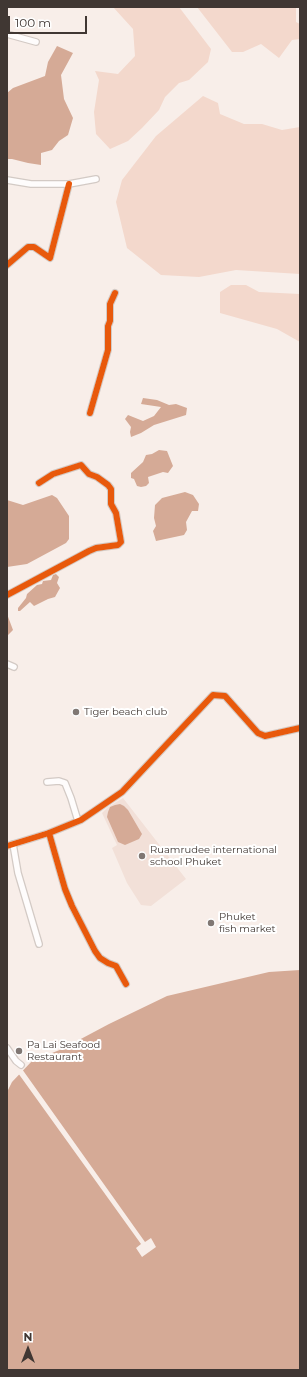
<!DOCTYPE html>
<html>
<head>
<meta charset="utf-8">
<style>
  body { margin:0 }
  #map { position:relative; width:307px; height:1377px; overflow:hidden; background:#f8eee9; font-family:Montserrat,sans-serif }
  canvas { display:block }
  .frame { position:absolute; inset:0; border:8px solid #403733; pointer-events:none }
  .north { position:absolute; left:8px; top:1329px; width:40px; height:40px; -webkit-text-stroke:3px #fff; paint-order:stroke; rotate:0deg; font-size:11px; font-weight:700; line-height:16px; text-align:center; color:#403733 }
  .north::after { content:''; display:block; margin:auto; width:14px; height:18px; background:#403733; clip-path:polygon(50% 0,100% 100%,50% 72%,0 100%) }
  .scale { position:absolute; left:8px; top:16px; width:79px; height:18px; box-sizing:border-box; border:2px solid #403733; border-top:0; padding-left:5px; font-size:12px; line-height:14px; white-space:nowrap; color:#403733; -webkit-text-stroke:3px #fff; paint-order:stroke }
</style>
</head>
<body>
<div id="map">
<canvas width="307" height="1377"></canvas>
<div class="frame"></div>
<div class="north">N</div>
<div class="scale">100 m</div>
</div>
<script>
const ctx = document.querySelector('canvas').getContext('2d');
ctx.lineJoin = 'round';
function fillPath(path, color) {
  ctx.fillStyle = color;
  ctx.fill(path, 'evenodd');
}
function toPath(rows) {
  const path = new Path2D();
  for (const r of rows) {
    path.moveTo(r[0], r[1]);
    for (let i = 2; i < r.length; i += 2) path.lineTo(r[i], r[i + 1]);
  }
  return path;
}
function trace(path, color, width, dash) {
  ctx.strokeStyle = color;
  ctx.lineWidth = width;
  ctx.lineCap = dash ? 'butt' : 'round';
  ctx.setLineDash(dash || []);
  ctx.stroke(path);
}
function drawText(font, color, halo, rows, align = 'center') {
  ctx.font = font + ' Montserrat,sans-serif';
  ctx.lineWidth = 4;
  ctx.setLineDash([]);
  ctx.textBaseline = 'middle';
  ctx.strokeStyle = halo;
  ctx.fillStyle = color;
  for (const [text, x, y, turn = 0] of rows) {
    ctx.save();
    ctx.translate(x, y);
    ctx.rotate((+turn || 0) * Math.PI / 180);
    ctx.textAlign = isNaN(turn) ? turn : align;
    if (halo) ctx.strokeText(text, 0, 0);
    ctx.fillText(text, 0, 0);
    ctx.restore();
  }
}
fillPath(toPath([
  [123,798,186,879,151,906,141,905,127,883,112,848,117,845,102,813,108,807]
]), '#f2e0d8');
fillPath(toPath([
  [113,7,179,7,211,49,208,62,189,80,179,83,165,97,159,110,142,128,128,141,110,149,96,134,94,112,99,80,95,71,118,74,135,56,133,29],
  [197,7,296,7,296,22,300,24,300,39,292,40,279,58,261,44,243,52,232,52],
  [203,96,218,103,220,114,244,124,262,124,282,130,300,127,300,274,236,270,199,277,161,275,127,248,116,202,122,180,156,136],
  [231,285,246,285,259,292,300,294,300,342,277,329,220,313,220,292]
]), '#f3d8cc');
fillPath(toPath([
  [57,46,73,53,61,75,64,99,73,118,68,135,59,141,52,150,41,153,41,165,28,163,12,159,7,159,7,93,13,88,45,76,48,62],
  [143,398,157,400,169,405,176,404,187,408,186,415,154,425,141,433,131,437,130,432,131,427,125,419,128,415,143,421,154,416,161,407,141,404],
  [159,450,167,451,173,466,168,473,163,472,148,477,149,483,146,486,141,487,137,486,134,479,131,478,131,473,143,462,146,455,152,454],
  [185,492,193,495,199,504,198,511,192,511,186,522,187,530,184,535,156,541,153,531,156,526,154,518,155,505,162,498],
  [52,495,57,498,69,516,69,539,66,543,27,564,7,567,7,500,23,505],
  [56,574,59,577,57,583,60,588,55,597,48,599,34,606,30,602,20,611,18,611,18,608,26,598,27,594,37,585,42,584,43,581,51,580,53,575],
  [7,614,13,630,8,635,7,634],
  [120,804,124,806,128,810,142,834,139,839,125,845,118,842,107,817,108,812,110,807,115,805],
  [300,970,300,1370,7,1370,7,1092,12,1082,32,1061,62,1049,109,1024,167,996,269,972]
]), '#d5aa96');
fillPath(toPath([
  [22,1069,145,1242,151,1238,156,1247,142,1257,136,1248,141,1244,18,1073]
]), '#f8eee9');
const street = toPath([
  [7,34,36,42],
  [7,180,31,184,69,184,96,179],
  [7,265,28,247,34,247,50,258,69,184],
  [90,413,108,350,108,326,110,321,110,304,115,293],
  [7,595,89,551,96,548,118,545,121,542,116,513,111,504,111,489,108,485,97,477,89,474,81,465,53,474,39,483],
  [7,664,14,667],
  [47,782,59,781,65,783,71,798,78,821],
  [49,833,65,889,72,906,95,951,100,958,108,963,116,966,126,984],
  [13,844,18,873,39,944],
  [7,846,49,833,81,820,122,792,213,695,225,696,258,733,265,736,300,728],
  [7,1048,16,1061,21,1065]
]);
trace(street, '#d3cac5', 8);
trace(street, '#fefcfc', 5.5);
trace(toPath([
  [7,265,28,247,34,247,50,258,69,184],
  [90,413,108,350,108,326,110,321,110,304,115,293],
  [7,595,89,551,96,548,118,545,121,542,116,513,111,504,111,489,108,485,97,477,89,474,81,465,53,474,39,483],
  [49,833,65,889,72,906,95,951,100,958,108,963,116,966,126,984],
  [7,846,49,833,81,820,122,792,213,695,225,696,258,733,265,736,300,728]
]), '#e8590c', 6);
for (const [x, y, r, color] of [
  [76,712,4,"#807773"],
  [142,856,4,"#807773"],
  [211,923,4,"#807773"],
  [19,1051,4,"#807773"]
]) {
  const dot = new Path2D();
  dot.arc(x, y, r, 0, 2 * Math.PI);
  ctx.fillStyle = color;
  ctx.fill(dot);
  trace(dot, '#fff', 1.5);
}
drawText('10px', '#403733', '#fff', [
  ["Tiger beach club",84,712],
  ["Ruamrudee international",150,850],
  ["school Phuket",150,862],
  ["Phuket",219,917],
  ["fish market",219,929],
  ["Pa Lai Seafood",27,1045],
  ["Restaurant",27,1057]
], 'left');
</script>
</body>
</html>
